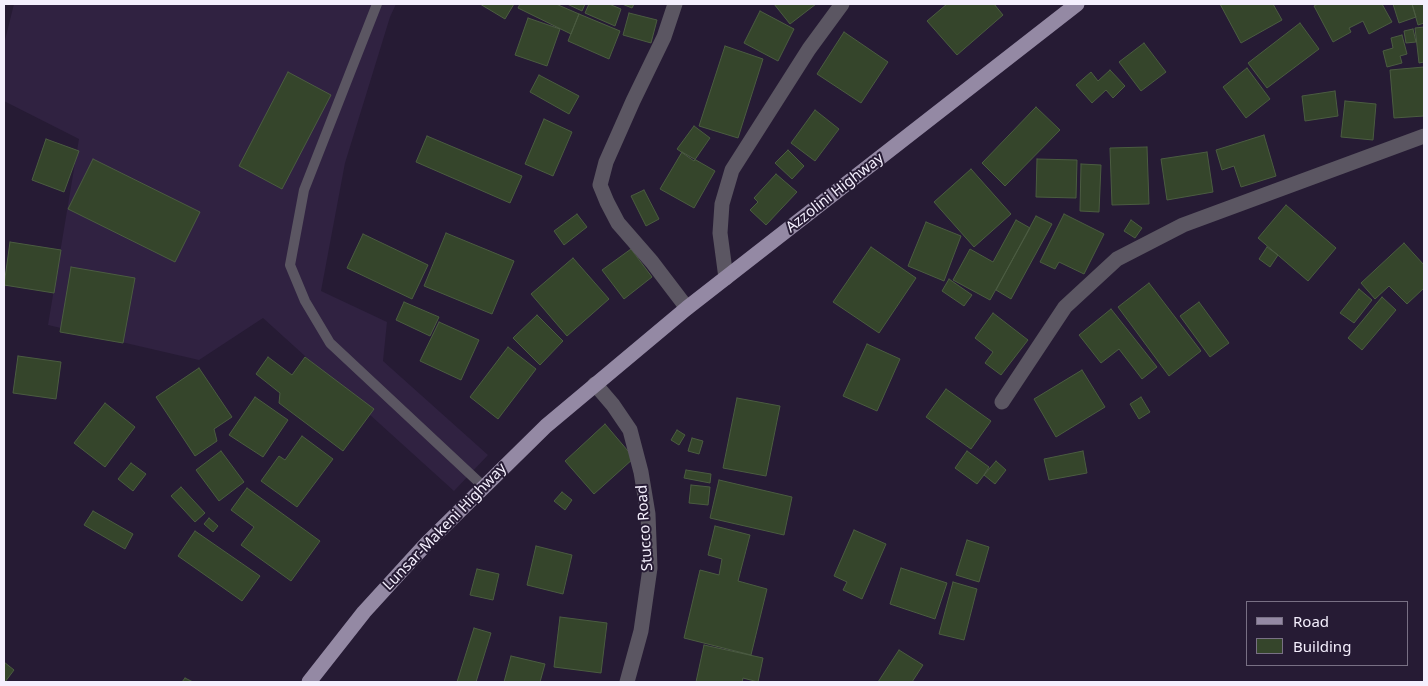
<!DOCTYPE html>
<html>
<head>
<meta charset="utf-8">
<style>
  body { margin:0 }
  #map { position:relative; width:1428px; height:686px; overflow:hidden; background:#261b34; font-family:"Noto Sans",sans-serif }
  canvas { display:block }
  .frame { position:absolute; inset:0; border:5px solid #f4effd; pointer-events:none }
  .legend { position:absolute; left:1246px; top:601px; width:162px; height:65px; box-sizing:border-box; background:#261b34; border:1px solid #787084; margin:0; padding:6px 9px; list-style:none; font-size:15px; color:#f4effd }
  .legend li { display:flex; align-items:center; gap:10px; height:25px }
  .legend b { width:25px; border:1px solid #787084 }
</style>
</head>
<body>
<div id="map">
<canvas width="1428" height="686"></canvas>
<div class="frame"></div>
<ul class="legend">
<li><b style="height:6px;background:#9489a4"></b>Road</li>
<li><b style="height:14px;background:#35452b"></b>Building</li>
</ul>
</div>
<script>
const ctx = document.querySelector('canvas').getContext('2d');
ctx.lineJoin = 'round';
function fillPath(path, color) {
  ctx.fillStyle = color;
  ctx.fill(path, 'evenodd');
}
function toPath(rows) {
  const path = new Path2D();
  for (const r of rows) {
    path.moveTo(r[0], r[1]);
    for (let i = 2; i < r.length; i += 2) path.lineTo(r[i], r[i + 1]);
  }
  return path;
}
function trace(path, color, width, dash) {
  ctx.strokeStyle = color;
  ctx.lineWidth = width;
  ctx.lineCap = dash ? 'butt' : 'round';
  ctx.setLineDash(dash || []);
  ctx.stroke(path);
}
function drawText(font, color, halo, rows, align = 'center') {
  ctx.font = font + ' "Noto Sans",sans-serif';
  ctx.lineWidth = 4;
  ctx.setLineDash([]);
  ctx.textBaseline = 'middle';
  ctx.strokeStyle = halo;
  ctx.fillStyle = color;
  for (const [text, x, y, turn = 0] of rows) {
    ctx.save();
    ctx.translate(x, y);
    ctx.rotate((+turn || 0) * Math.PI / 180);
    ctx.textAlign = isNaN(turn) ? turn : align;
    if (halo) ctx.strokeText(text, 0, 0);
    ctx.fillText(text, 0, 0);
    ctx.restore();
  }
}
fillPath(toPath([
  [14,4,396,4,390,17,345,163,321,291,387,322,383,361,488,455,454,491,263,318,199,360,48,325,79,139,4,101,4,44]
]), '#302241');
const building = toPath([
  [480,4,514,4,505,19,480,4],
  [520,4,556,4,579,14,571,34,518,8,520,4],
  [567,4,585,4,582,11,567,4],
  [589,4,609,4,621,9,615,26,585,13,589,4],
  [622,4,634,4,632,8,622,4],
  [774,4,816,4,790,24,774,4],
  [947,4,994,4,1003,15,957,55,927,21,947,4],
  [1220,4,1273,4,1282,20,1241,43,1220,4],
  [1318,4,1382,4,1392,22,1369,34,1363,21,1349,28,1351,32,1333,42,1314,6,1318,4],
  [1393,4,1412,4,1416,17,1399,23,1393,4],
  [1412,4,1424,4,1424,23,1418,25,1412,4],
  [760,11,794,29,778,61,744,43,760,11],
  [629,13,657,20,651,43,623,35,629,13],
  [579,14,620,31,609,59,568,41,579,14],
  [528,18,560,29,547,66,515,55,528,18],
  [1300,23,1319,49,1267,88,1248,63,1300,23],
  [1424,27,1424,62,1419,63,1415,28,1424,27],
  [1413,29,1416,42,1406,43,1404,31,1413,29],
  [844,32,888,62,861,103,817,74,844,32],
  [1402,35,1407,54,1400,56,1402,63,1387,67,1383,51,1393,48,1391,38,1402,35],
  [1144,43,1166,72,1141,91,1119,62,1144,43],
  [725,46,763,59,738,138,699,126,725,46],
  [1424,67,1424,116,1394,118,1390,70,1424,67],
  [1247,68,1270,99,1246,118,1223,87,1247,68],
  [1110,70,1125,86,1113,98,1106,90,1092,103,1076,85,1091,72,1098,81,1110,70],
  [288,72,331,95,282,189,239,166,288,72],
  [539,75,579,96,569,114,530,92,539,75],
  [1335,91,1338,116,1305,121,1302,96,1335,91],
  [1345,101,1376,104,1373,140,1341,137,1345,101],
  [1036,107,1060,130,1005,186,982,163,1036,107],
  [815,110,839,129,815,161,791,143,815,110],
  [544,119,572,132,553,176,525,164,544,119],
  [694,126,710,138,694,161,677,149,694,126],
  [1264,135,1276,176,1241,187,1234,166,1222,170,1216,150,1264,135],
  [427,136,522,176,510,203,416,162,427,136],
  [46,139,79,151,64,192,32,180,46,139],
  [1147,147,1149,204,1112,205,1110,148,1147,147],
  [788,150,804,166,792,179,775,163,788,150],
  [682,152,715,171,694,208,660,189,682,152],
  [1207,152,1213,192,1167,200,1161,159,1207,152],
  [93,159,200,212,175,262,68,209,93,159],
  [1037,159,1077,160,1076,198,1036,197,1037,159],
  [1081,164,1101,165,1099,212,1080,211,1081,164],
  [971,169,1011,214,974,247,934,202,971,169],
  [776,174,797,192,766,225,750,210,758,202,754,198,776,174],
  [644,190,659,219,646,226,631,196,644,190],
  [1286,205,1336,248,1308,281,1258,238,1286,205],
  [577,214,587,227,564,245,554,231,577,214],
  [1064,214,1104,234,1084,274,1059,262,1055,269,1040,262,1064,214],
  [1036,216,1052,224,1011,299,996,290,1036,216],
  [1016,220,1030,228,990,300,953,280,970,249,993,262,1016,220],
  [1131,220,1142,228,1135,238,1124,231,1131,220],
  [926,222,961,236,944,281,908,266,926,222],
  [446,233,514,261,492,314,424,286,446,233],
  [363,234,428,265,412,299,347,268,363,234],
  [10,242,61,250,54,293,4,285,10,242],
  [1404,243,1424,265,1424,288,1407,304,1389,286,1375,299,1361,283,1404,243],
  [871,247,916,278,879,333,833,302,871,247],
  [1267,247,1278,255,1270,267,1259,259,1267,247],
  [631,249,652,277,624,299,602,270,631,249],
  [573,258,609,299,567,336,531,294,573,258],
  [71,267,135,278,123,343,60,332,71,267],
  [949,279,972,295,964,306,942,291,949,279],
  [1149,283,1201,351,1169,376,1118,307,1149,283],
  [1359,289,1372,300,1354,323,1340,313,1359,289],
  [1382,297,1396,310,1362,350,1348,338,1382,297],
  [404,302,439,317,430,336,396,320,404,302],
  [1199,302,1229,343,1210,357,1180,316,1199,302],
  [1111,309,1157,367,1142,379,1119,349,1101,363,1079,335,1111,309],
  [993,313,1028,340,1001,375,985,363,993,352,975,338,993,313],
  [537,315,563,341,540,365,513,338,537,315],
  [439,322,479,340,461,380,420,361,439,322],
  [867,344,900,359,877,411,843,396,867,344],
  [508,347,536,369,498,419,470,397,508,347],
  [18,356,61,362,56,399,13,393,18,356],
  [268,357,292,375,305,357,374,409,343,451,279,403,280,393,256,374,268,357],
  [199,368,232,417,214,429,217,441,195,456,156,397,199,368],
  [1082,370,1105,407,1056,437,1034,399,1082,370],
  [946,389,991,421,971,449,926,417,946,389],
  [255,397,288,420,263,457,229,435,255,397],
  [1141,397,1150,412,1139,419,1130,404,1141,397],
  [737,398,780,406,766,476,723,468,737,398],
  [105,403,135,427,105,467,74,443,105,403],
  [605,424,634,458,594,494,565,461,605,424],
  [677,430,685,435,679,445,671,440,677,430],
  [302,436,333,459,297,507,261,481,279,456,285,460,302,436],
  [692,438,703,441,699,454,688,451,692,438],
  [221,451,244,482,219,501,196,470,221,451],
  [967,451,989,467,984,475,977,484,955,468,967,451],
  [1083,451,1087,473,1049,480,1044,459,1083,451],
  [996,461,1006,470,995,484,984,475,996,461],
  [131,463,146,474,133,491,118,479,131,463],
  [686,470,711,474,710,483,684,478,686,470],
  [719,480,792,497,784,535,710,518,719,480],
  [691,485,710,487,708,505,689,503,691,485],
  [181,487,205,513,195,522,171,496,181,487],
  [247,488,320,541,291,581,241,545,254,527,231,510,247,488],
  [562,492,572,500,565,510,554,501,562,492],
  [93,511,133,534,125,549,84,525,93,511],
  [209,518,218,526,213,532,204,524,209,518],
  [715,526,750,535,738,581,767,589,751,655,684,638,700,570,719,575,722,559,708,555,715,526],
  [854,530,886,544,862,599,843,590,847,582,834,576,854,530],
  [195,531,260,576,242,601,178,556,195,531],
  [967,540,989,547,979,582,956,575,967,540],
  [536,546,572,555,563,594,527,585,536,546],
  [901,568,947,583,935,619,890,604,901,568],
  [477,569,499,574,493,600,470,595,477,569],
  [953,582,977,589,964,640,939,634,953,582],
  [560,617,607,623,601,673,554,667,560,617],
  [474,628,491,633,476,682,457,682,474,628],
  [704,645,763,658,758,682,743,678,742,682,696,682,704,645],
  [899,650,923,665,912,682,878,682,899,650],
  [511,656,545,664,540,682,504,682,511,656],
  [4,662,14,670,5,682,4,682,4,662],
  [185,678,193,682,182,682,185,678]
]);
fillPath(building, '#35452b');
trace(building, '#4b5c41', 1);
trace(toPath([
  [377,4,304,190,290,265,305,301,330,343,483,486]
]), '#5b5662', 10);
trace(toPath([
  [675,4,664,37,633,101,606,162,600,185,607,202,618,223,652,262,687,308],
  [726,278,720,233,722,204,732,170,809,49,842,4],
  [595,384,613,405,630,430,641,472,648,514,650,568,641,631,627,682],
  [1002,402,1065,307,1117,259,1183,225,1424,136]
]), '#5b5662', 15);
trace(toPath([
  [309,682,364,612,427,543,546,426,687,308,1077,4]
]), '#9489a4', 15);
drawText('15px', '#f4effd', '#261b34', [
  ["Azzolini Highway",835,193,-38],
  ["Lunsar-Makeni Highway",445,527,-46],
  ["Stucco Road",645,528,-94]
]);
</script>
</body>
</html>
